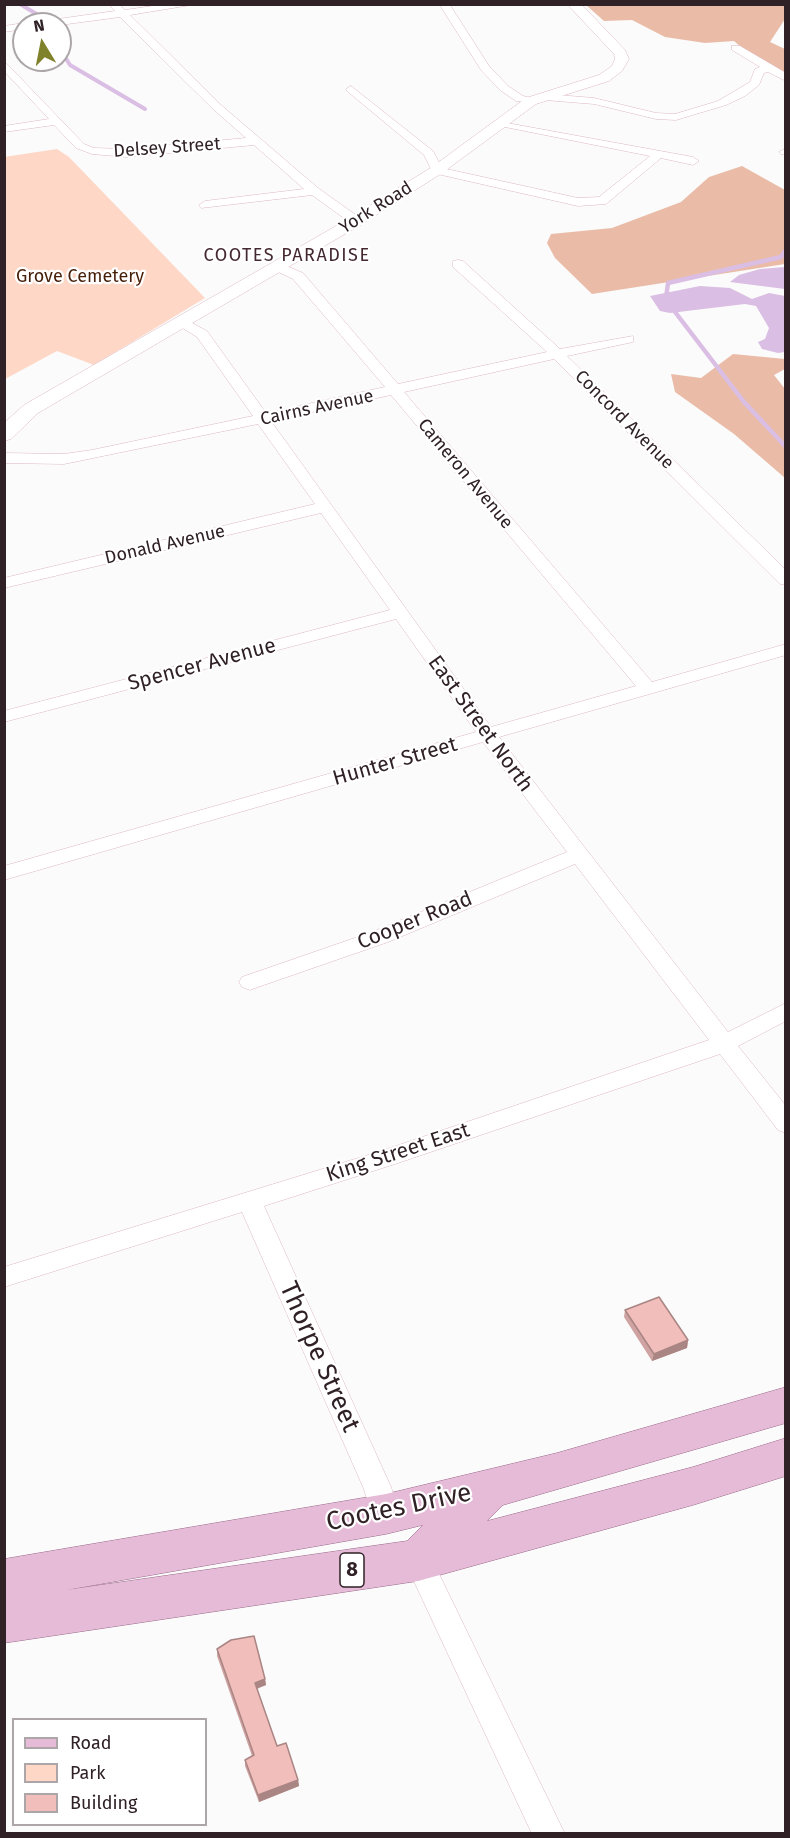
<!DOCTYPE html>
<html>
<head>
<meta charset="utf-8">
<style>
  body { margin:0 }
  #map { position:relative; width:790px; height:1838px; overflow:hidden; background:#fbfbfb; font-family:"Fira Sans",sans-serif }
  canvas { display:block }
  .frame { position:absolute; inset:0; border:6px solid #2f2125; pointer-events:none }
  .legend { position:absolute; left:12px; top:1718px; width:195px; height:108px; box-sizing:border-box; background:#fff; border:2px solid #aca6a8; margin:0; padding:8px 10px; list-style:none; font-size:18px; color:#2f2125 }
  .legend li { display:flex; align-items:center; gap:12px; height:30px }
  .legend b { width:30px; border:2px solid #aca6a8 }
  .north { position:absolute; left:12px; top:12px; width:60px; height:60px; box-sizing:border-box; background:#fff; border:2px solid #aca6a8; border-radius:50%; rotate:350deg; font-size:16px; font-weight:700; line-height:24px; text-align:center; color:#2f2125 }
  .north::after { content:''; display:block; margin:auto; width:21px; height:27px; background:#80812b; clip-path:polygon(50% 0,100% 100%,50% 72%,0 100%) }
</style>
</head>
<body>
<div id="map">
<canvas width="790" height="1838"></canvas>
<div class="frame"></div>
<ul class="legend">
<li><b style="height:8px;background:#e5bbd7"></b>Road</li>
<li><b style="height:16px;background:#fed7c6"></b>Park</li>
<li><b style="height:16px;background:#f1bebb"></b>Building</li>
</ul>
<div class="north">N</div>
</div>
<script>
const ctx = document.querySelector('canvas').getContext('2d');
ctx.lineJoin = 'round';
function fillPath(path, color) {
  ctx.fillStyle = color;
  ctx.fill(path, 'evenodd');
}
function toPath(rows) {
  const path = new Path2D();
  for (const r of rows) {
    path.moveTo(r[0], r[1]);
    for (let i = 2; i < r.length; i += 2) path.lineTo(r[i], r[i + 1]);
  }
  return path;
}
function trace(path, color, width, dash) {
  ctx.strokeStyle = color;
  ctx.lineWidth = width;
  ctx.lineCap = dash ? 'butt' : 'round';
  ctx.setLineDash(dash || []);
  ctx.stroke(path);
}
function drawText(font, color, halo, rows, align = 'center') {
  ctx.font = font + ' "Fira Sans",sans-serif';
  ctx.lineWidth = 4.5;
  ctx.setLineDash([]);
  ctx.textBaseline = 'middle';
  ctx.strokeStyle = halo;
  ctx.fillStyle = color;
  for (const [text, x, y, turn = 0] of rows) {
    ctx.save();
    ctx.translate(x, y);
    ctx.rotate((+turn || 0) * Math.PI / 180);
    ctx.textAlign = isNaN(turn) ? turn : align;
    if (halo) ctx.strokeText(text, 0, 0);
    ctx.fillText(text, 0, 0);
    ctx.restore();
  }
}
fillPath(toPath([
  [57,149,69,157,205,298,94,365,57,351,5,379,4,157]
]), '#fed7c6');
fillPath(toPath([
  [586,5,785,5,785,19,770,42,785,49,785,79,759,63,734,41,705,43,665,37,632,20,604,21],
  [742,166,785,190,785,264,592,294,555,258,547,243,551,234,612,228,681,202,709,177],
  [733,354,785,359,785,369,774,375,785,389,785,478,734,434,675,392,671,374,701,378]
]), '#eabca8');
fillPath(toPath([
  [785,267,785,289,730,282,739,275,760,269],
  [700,286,730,288,752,299,769,293,785,296,785,352,778,353,762,349,758,342,765,339,769,328,756,306,745,304,670,313,660,311,650,296]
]), '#dabee3');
trace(toPath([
  [20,4,48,21],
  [60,49,70,65,145,109]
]), '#dabee3', 4);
trace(toPath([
  [666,298,668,283,781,257,786,250],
  [672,308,744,402,786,447]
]), '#dabee3', 4.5);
const minor = toPath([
  [108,4,119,4,125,10,166,4,197,4,130,15,221,105,318,188,360,218,360,224,352,224,312,195,201,208,199,205,205,201,304,189,254,145,127,157,92,154,76,148,54,125,4,132,4,126,49,119,4,71,6,63,84,144,94,148,127,149,246,138,213,109,120,17,60,25,39,24,44,21,115,11,108,4],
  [442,5,450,5,489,66,508,86,523,96,535,99,535,103,516,101,500,90,481,70,441,7,442,5],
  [24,23,28,24,24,24,24,29,4,32,4,26,24,23],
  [732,46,740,46,786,73,786,81,768,72,764,73,759,85,745,96,726,105,676,120,656,119,594,104,545,100,539,97,545,94,594,98,656,113,675,114,718,101,750,82,755,69,760,67,732,50,732,46],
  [351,86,433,151,442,168,578,198,599,197,650,156,500,126,494,123,496,121,693,157,699,161,693,165,661,158,606,204,578,206,433,173,424,155,347,91,346,89,351,86],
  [786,148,786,155,781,154,779,152,786,148],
  [458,260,463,261,560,349,633,336,633,342,567,356,786,570,786,585,780,584,554,359,404,392,652,682,786,644,786,655,499,737,728,1032,786,1003,786,1021,738,1046,786,1106,786,1133,778,1130,720,1054,395,1164,264,1206,391,1487,400,1514,396,1523,386,1527,376,1523,372,1514,363,1487,242,1212,4,1287,4,1267,381,1151,709,1040,575,864,388,942,258,987,250,990,242,987,239,982,242,977,372,932,567,852,483,742,4,880,4,866,476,732,396,619,4,722,4,711,390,610,321,513,4,588,4,578,315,504,258,424,64,464,4,463,4,453,64,454,92,450,253,416,197,337,176,324,176,318,181,317,207,331,266,413,385,387,293,279,272,269,272,263,277,262,303,273,398,384,547,352,453,267,453,261,458,260],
  [391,395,636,686,491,727,271,421,391,395],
  [418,1547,428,1551,565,1834,532,1834,404,1560,408,1551,418,1547]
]);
const tertiary = toPath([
  [567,4,581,4,625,50,629,59,622,71,609,81,536,104,442,173,362,224,38,413,11,439,4,441,4,423,24,405,350,218,432,167,526,98,599,75,612,66,615,59,614,54,567,4]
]);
const primary = toPath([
  [786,1387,786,1423,503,1505,487,1521,693,1467,786,1438,786,1476,693,1505,418,1581,4,1643,4,1559,386,1494,557,1453,786,1387],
  [423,1525,407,1541,66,1590,386,1534,423,1525]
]);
trace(minor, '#dcb8c1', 1);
trace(tertiary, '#dcb8c1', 1);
trace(primary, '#9a6888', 1);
fillPath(minor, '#fff');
fillPath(tertiary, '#fff');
fillPath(primary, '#e5bbd7');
fillPath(toPath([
  [625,1310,688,1340,687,1348,652,1361,624,1317],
  [217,1649,265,1679,266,1685,257,1689,277,1746,298,1780,299,1786,259,1802,245,1766,245,1760,252,1756,217,1656]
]), '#cfa3a1');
fillPath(toPath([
  [688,1340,687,1348,652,1361,654,1354],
  [265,1679,266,1685,255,1689,255,1683],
  [298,1780,299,1786,259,1802,258,1795]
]), '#a98583');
const building = toPath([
  [659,1297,688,1340,654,1354,625,1310,659,1297],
  [254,1636,265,1679,255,1683,277,1746,286,1743,298,1780,258,1795,245,1760,254,1755,217,1649,231,1640,254,1636]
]);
fillPath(building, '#f1bebb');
trace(building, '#a98583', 1.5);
drawText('18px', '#2f2125', '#fff', [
  ["Delsey Street",167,148,-4],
  ["York Road",376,208,-32],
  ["Cairns Avenue",317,408,-12],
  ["Concord Avenue",624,420,45],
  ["Cameron Avenue",465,474,50],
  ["Donald Avenue",165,545,-13]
]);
ctx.letterSpacing = '1.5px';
drawText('18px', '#442830', '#fff', [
  ["COOTES PARADISE",287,256]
]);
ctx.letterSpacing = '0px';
drawText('18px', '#471e08', '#fff', [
  ["Grove Cemetery",80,277]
]);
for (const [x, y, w] of [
  [352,1570,24]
]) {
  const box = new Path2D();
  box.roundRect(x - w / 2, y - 17, w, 34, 4.5);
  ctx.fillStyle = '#fff';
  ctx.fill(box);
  trace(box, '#2f2125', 1.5);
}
drawText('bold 20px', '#2f2125', null, [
  ["8",352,1570]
]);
drawText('21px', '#2f2125', '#fff', [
  ["Spencer Avenue",202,665,-15],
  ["East Street North",480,724,54],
  ["Hunter Street",395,762,-16],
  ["Cooper Road",415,921,-22],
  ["King Street East",398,1153,-18]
]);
drawText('26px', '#2f2125', '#fff', [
  ["Thorpe Street",319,1357,66],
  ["Cootes Drive",399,1508,-12]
]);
</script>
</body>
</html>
